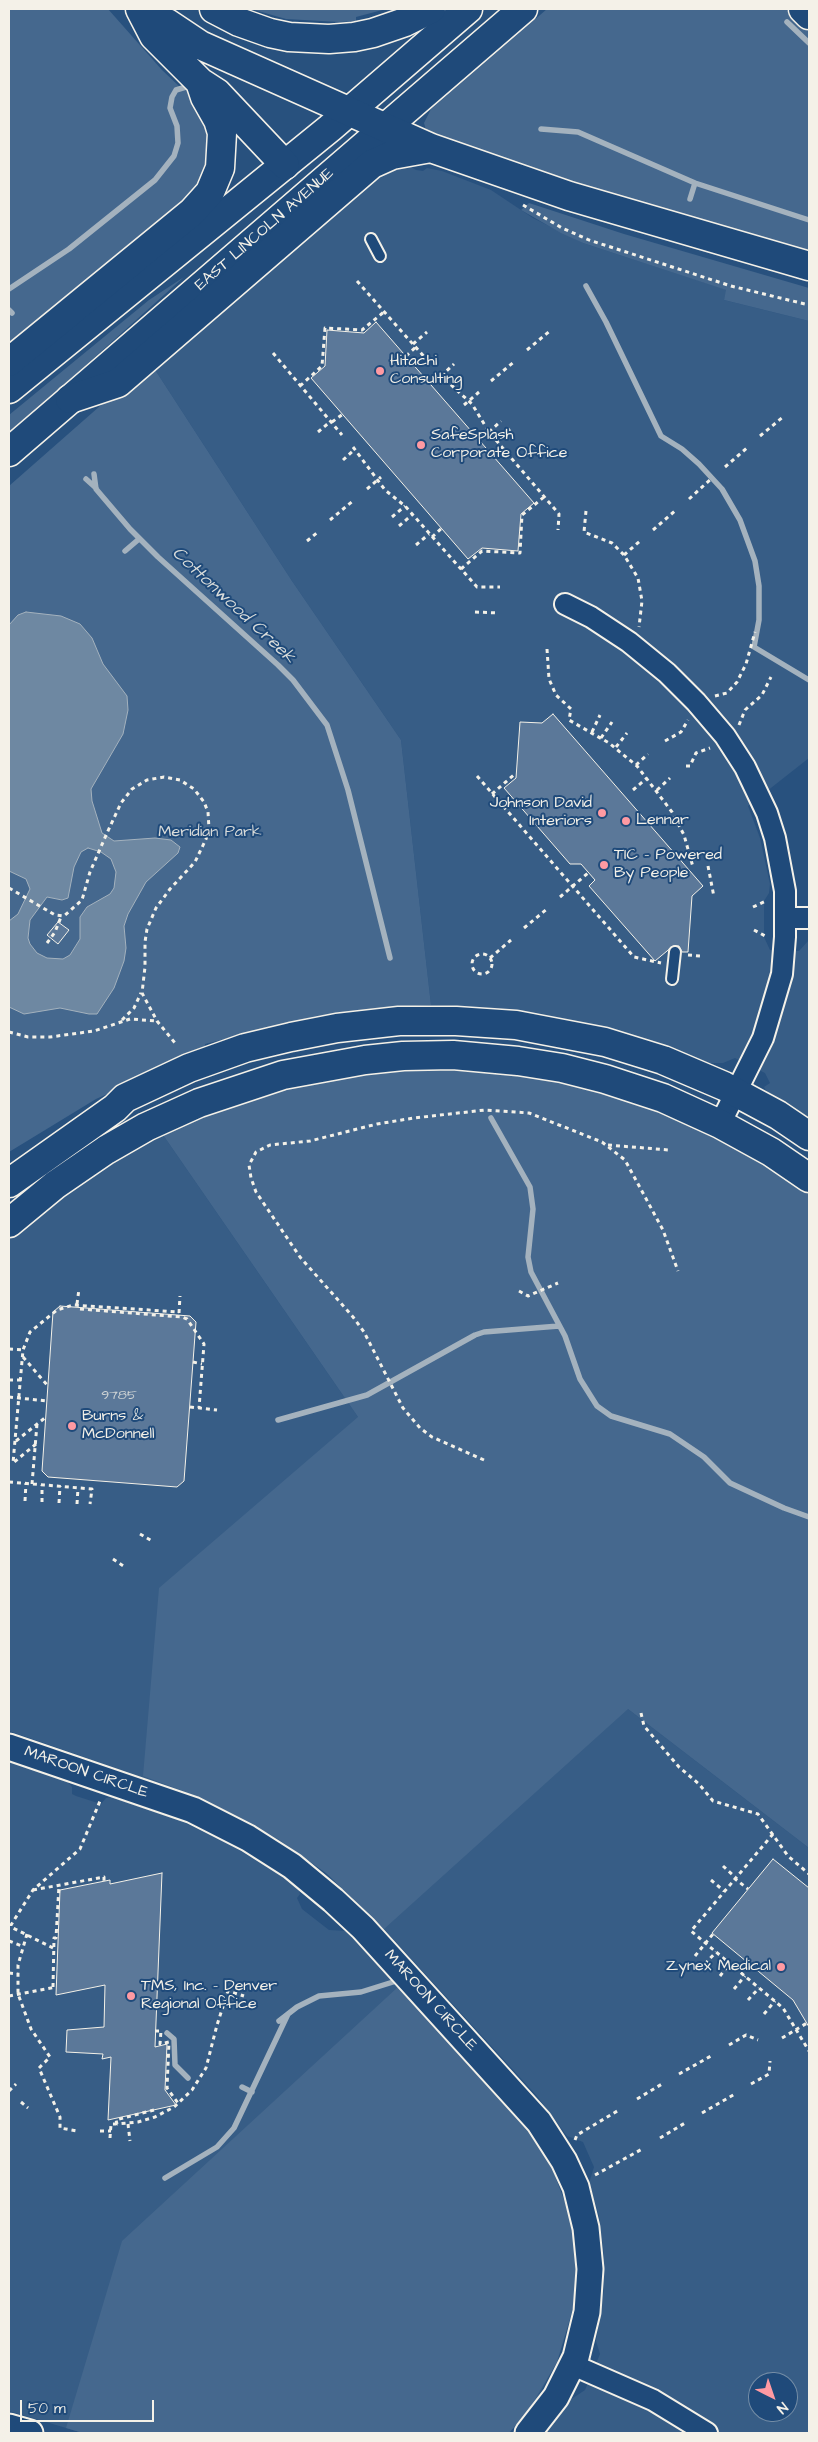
<!DOCTYPE html>
<html>
<head>
<meta charset="utf-8">
<style>
  body { margin:0 }
  #map { position:relative; width:818px; height:2442px; overflow:hidden; background:#28517e; font-family:"Architects Daughter",sans-serif }
  canvas { display:block }
  .frame { position:absolute; inset:0; border:10px solid #f4f1e8; pointer-events:none }
  .north { position:absolute; left:748px; top:2372px; width:50px; height:50px; box-sizing:border-box; background:#1f4a7a; border:1px solid #748da6; border-radius:50%; rotate:139deg; font-size:14px; font-weight:700; line-height:20px; text-align:center; color:#f4f1e8 }
  .north::after { content:''; display:block; margin:auto; width:18px; height:22px; background:#ff9aa2; clip-path:polygon(50% 0,100% 100%,50% 72%,0 100%) }
  .scale { position:absolute; left:20px; top:2400px; width:134px; height:22px; box-sizing:border-box; border:2px solid #f4f1e8; border-top:0; padding-left:6px; font-size:15px; line-height:18px; white-space:nowrap; color:#f4f1e8; -webkit-text-stroke:4px #1f4a7a; paint-order:stroke }
</style>
</head>
<body>
<div id="map">
<canvas width="818" height="2442"></canvas>
<div class="frame"></div>
<div class="north">N</div>
<div class="scale">50 m</div>
</div>
<script>
const ctx = document.querySelector('canvas').getContext('2d');
ctx.lineJoin = 'round';
function fillPath(path, color) {
  ctx.fillStyle = color;
  ctx.fill(path, 'evenodd');
}
function toPath(rows) {
  const path = new Path2D();
  for (const r of rows) {
    if (r.length === 3) {
      path.moveTo(r[0] + r[2], r[1]);
      path.arc(r[0], r[1], r[2], 0, 2 * Math.PI);
      continue;
    }
    path.moveTo(r[0], r[1]);
    for (let i = 2; i < r.length; i += 2) path.lineTo(r[i], r[i + 1]);
  }
  return path;
}
function trace(path, color, width, dash) {
  ctx.strokeStyle = color;
  ctx.lineWidth = width;
  ctx.lineCap = dash ? 'butt' : 'round';
  ctx.setLineDash(dash || []);
  ctx.stroke(path);
}
function drawText(font, color, halo, rows, align = 'center') {
  ctx.font = font + ' "Architects Daughter",sans-serif';
  ctx.lineWidth = 4;
  ctx.setLineDash([]);
  ctx.textBaseline = 'middle';
  ctx.strokeStyle = halo;
  ctx.fillStyle = color;
  for (const [text, x, y, turn = 0] of rows) {
    ctx.save();
    ctx.translate(x, y);
    ctx.rotate((+turn || 0) * Math.PI / 180);
    ctx.textAlign = isNaN(turn) ? turn : align;
    if (halo) ctx.strokeText(text, 0, 0);
    ctx.fillText(text, 0, 0);
    ctx.restore();
  }
}
fillPath(toPath([
  [410,166,416,170,423,171,427,168,442,171,491,190,533,218,583,243,727,290,724,300,809,321,809,758,748,806,760,838,770,884,769,893,764,901,764,937,770,950,799,951,809,940,809,1122,768,1094,764,1087,770,1083,765,1073,735,1058,723,1063,709,1063,621,1031,538,1013,483,1007,431,1005,401,740,292,581,150,362,371,183,390,172],
  [161,1132,358,1417,628,1709,809,1848,809,2433,547,2433,570,2400,585,2390,600,2354,596,2341,604,2290,604,2255,599,2216,589,2183,594,2167,583,2142,567,2136,537,2096,372,1916,326,1873,298,1853,256,1826,202,1798,9,1731,9,1237,82,1178],
  [758,2382,788,2382,788,2412,758,2412],
  [9,1761,66,1780,72,1787,72,1794,76,1796,101,1804,106,1798,112,1797,179,1820,234,1847,280,1875,299,1890,300,1894,297,1898,302,1909,329,1930,346,1931,532,2135,552,2168,569,2215,575,2248,576,2287,570,2320,557,2362,535,2402,509,2433,83,2433,9,2411]
]), '#375d86');
fillPath(toPath([
  [9,9,108,9,162,70,180,87,185,83,195,94,214,147,207,154,208,164,204,177,191,197,9,351],
  [251,9,386,9,356,17,356,21,339,22,286,19],
  [547,9,786,9,809,31,809,256,639,207,427,133,424,123,431,109],
  [529,203,624,234,809,288,809,321,724,300,726,290,583,243,561,233,521,210],
  [184,277,76,374,9,433,9,415,149,300],
  [150,362,292,581,401,740,431,1005,371,1009,316,1016,205,1044,205,1051,96,1099,9,1152,9,486],
  [397,1067,506,1069,615,1093,718,1134,809,1191,809,1848,628,1709,384,1929,326,1873,278,1839,202,1798,143,1776,159,1588,358,1417,161,1132,256,1093],
  [398,1987,532,2135,552,2168,566,2205,572,2229,576,2265,573,2308,557,2362,528,2411,509,2433,83,2433,66,2428,122,2241]
]), '#45688e');
const water = toPath([
  [26,612,61,616,80,624,92,638,103,664,127,696,128,710,123,734,91,789,92,801,102,833,114,841,155,838,171,840,180,847,178,853,146,882,128,914,124,926,126,948,124,961,114,988,97,1014,89,1014,60,1008,24,1014,9,1007,9,921,18,914,30,889,26,879,9,871,9,625,18,615,26,612],
  [88,848,101,852,111,859,116,872,114,888,110,894,87,907,80,917,80,939,70,955,63,959,47,958,37,953,30,944,28,938,30,920,47,897,62,900,68,898,74,867,81,852,88,848]
]);
fillPath(water, '#6e88a2');
trace(water, '#a4b2be', 1);
trace(toPath([
  [787,22,809,43],
  [541,129,578,132,695,183,809,220],
  [690,199,695,183],
  [586,286,606,322,661,436,682,449,699,464,722,489,740,520,755,561,759,586,759,620,754,647,809,680],
  [9,289,69,249,155,180,174,156,178,143,177,126,170,108,172,97,176,90,186,87],
  [9,310,12,313],
  [94,474,96,489,130,529,158,557,278,665,293,680,327,725,348,790,390,958],
  [86,479,96,488],
  [125,551,139,539],
  [491,1118,530,1187,533,1209,528,1257,531,1272,565,1336,580,1379,597,1406,611,1416,670,1434,704,1457,730,1483,784,1508,809,1517],
  [278,1420,367,1395,475,1335,484,1332,559,1326],
  [279,2021,297,2007,319,1996,361,1992,393,1982],
  [167,2033,174,2039,175,2065,188,2078],
  [242,2087,252,2092],
  [165,2178,217,2147,234,2128,288,2014]
]), '#a4b2be', 5.5);
const building = toPath([
  [376,322,534,503,521,514,518,551,482,548,468,559,311,378,325,366,327,330,364,333,376,322],
  [553,714,703,886,692,896,688,952,682,952,679,946,673,946,655,961,589,886,595,880,581,864,570,864,504,788,516,778,520,722,542,723,553,714],
  [58,922,69,930,58,944,47,935,58,922],
  [60,1306,190,1316,196,1322,184,1481,177,1487,48,1477,42,1471,53,1312,60,1306],
  [773,1859,809,1888,809,2027,793,2000,712,1933,773,1859],
  [162,1873,155,2047,167,2044,165,2090,176,2105,108,2120,111,2057,102,2059,103,2054,66,2052,67,2030,104,2027,105,1985,56,1995,60,1890,110,1880,110,1884,162,1873]
]);
fillPath(building, '#5b7899');
trace(building, '#f4f1e8', 1);
const service = toPath([
  [371,239,380,256],
  [672,979,675,952]
]);
const minor = toPath([
  [565,604,591,617,629,642,667,673,696,702,725,736,745,767,767,813,775,838,785,891,785,937,782,974,763,1038,720,1124],
  [785,918,809,918],
  [573,2365,653,2400,707,2433]
]);
const tertiary = toPath([
  [9,1747,193,1810,248,1838,292,1866,333,1900,363,1928,539,2122,564,2161,576,2187,586,2228,590,2269,587,2312,576,2357,556,2397,528,2433],
  [9,2427,30,2433]
]);
const secondary = toPath([
  [9,1183,115,1108,125,1098,189,1068,245,1048,291,1037,337,1028,399,1021,456,1021,516,1025,605,1042,663,1060,724,1086,778,1115,809,1136],
  [9,1223,55,1185,106,1150,146,1127,199,1103,283,1075,365,1060,403,1056,453,1055,518,1061,562,1068,605,1079,663,1098,720,1124,771,1152,809,1178]
]);
const primary = toPath([
  [9,389,330,128,468,9],
  [9,452,523,9]
]);
const motorway = toPath([
  [140,9,154,36,200,82,217,93,285,165],
  [214,9,239,22,270,33,289,37,329,39,354,37,373,33,405,22,431,9],
  [803,9,809,15],
  [144,14,167,23,200,45,431,148,569,196,809,266],
  [9,362,192,212,210,192,220,168,222,133,218,120,205,97,200,82],
  [70,399,118,383,372,164,392,155,431,148]
]);
trace(service, '#f4f1e8', 14);
trace(minor, '#f4f1e8', 24);
trace(tertiary, '#f4f1e8', 29);
trace(secondary, '#f4f1e8', 31);
trace(primary, '#f4f1e8', 31);
trace(motorway, '#f4f1e8', 31);
trace(toPath([
  [523,205,562,228,589,240,731,286,809,305],
  [357,281,427,360],
  [413,344,427,332],
  [527,350,551,330],
  [273,353,342,435],
  [406,356,416,347],
  [439,374,472,404,489,432,559,514,558,530],
  [441,376,454,364],
  [491,381,515,361],
  [300,386,322,366,325,328,362,330,385,311],
  [464,405,479,392],
  [332,422,343,414],
  [318,432,331,421],
  [489,432,501,421],
  [760,436,783,417],
  [496,441,510,429],
  [353,447,385,490,405,506,477,587,500,587],
  [343,460,355,449],
  [725,467,748,447],
  [367,489,381,477],
  [689,499,712,478],
  [586,511,584,532,612,543,624,555,638,578,642,601,639,627],
  [392,517,405,506],
  [330,520,354,500],
  [399,526,413,514],
  [653,530,676,510],
  [432,537,442,528],
  [307,541,318,532],
  [416,545,429,534],
  [624,555,640,541],
  [461,569,482,551,520,553,522,515,544,497],
  [475,612,498,613],
  [547,649,549,679,556,695,571,709,569,720,609,743,637,766,672,812,684,835,693,867],
  [715,696,727,693,737,682,746,664,755,632],
  [739,725,745,710,762,695,771,677],
  [592,732,600,715],
  [601,738,612,722],
  [665,741,681,732,688,720],
  [616,747,627,733],
  [636,765,648,754],
  [686,766,690,766,696,753,710,748],
  [477,776,634,957,661,963],
  [633,790,647,778],
  [657,790,670,778],
  [492,794,516,773],
  [708,866,714,897],
  [9,888,55,915,64,916,82,900,90,872,107,833,121,803,132,789,147,780,164,777,180,780,194,789,204,802,208,812,209,829,206,839,195,862,170,889,156,908,147,929,145,942,145,967,142,993,157,1021,175,1043],
  [560,897,588,873],
  [753,907,766,901],
  [524,928,547,909],
  [754,930,767,937],
  [47,943,55,932,61,917],
  [482,964,10],
  [688,955,700,956],
  [490,958,511,940],
  [122,1020,134,1008,141,993],
  [9,1032,28,1037,50,1037,94,1031,130,1019,157,1021],
  [608,1145,669,1150],
  [519,1291,528,1296,558,1283],
  [77,1304,79,1289],
  [80,1309,182,1317,187,1319,204,1344,199,1408],
  [179,1313,180,1296],
  [9,1349,23,1350],
  [23,1357,48,1386],
  [193,1362,202,1364],
  [9,1380,21,1380],
  [9,1397,47,1401],
  [190,1407,217,1410],
  [16,1441,46,1417],
  [36,1444,13,1463,23,1350,30,1332,57,1310,73,1305,179,1312],
  [484,1460,432,1437,420,1428,403,1408,364,1332,353,1317,300,1257,256,1192,251,1178,249,1165,256,1152,270,1145,310,1141,377,1124,414,1118,485,1110,529,1113,602,1142,625,1160,663,1230,678,1271],
  [9,1482,92,1489,90,1504],
  [32,1484,37,1424],
  [25,1501,26,1483],
  [42,1502,42,1485],
  [59,1503,60,1486],
  [77,1504,78,1488],
  [140,1534,152,1541],
  [113,1559,125,1567],
  [641,1713,644,1726,679,1767,699,1784,713,1801,758,1814,788,1856,809,1874],
  [773,1834,691,1931,783,2008,809,2051],
  [723,1866,735,1877],
  [734,1878,748,1889],
  [711,1880,724,1891],
  [33,1890,104,1877,104,1881],
  [27,1934,18,1965,18,1994,31,2029,50,2057,39,2068,60,2117,60,2128,77,2131],
  [9,1941,22,1946],
  [53,1948,11,1927,11,1925,33,1890,80,1849,100,1801],
  [695,1956,713,1934],
  [705,1964,716,1952],
  [9,1973,18,1974],
  [720,1976,730,1963],
  [53,1987,54,1938,56,1938,59,1885],
  [734,1989,745,1976],
  [9,1996,56,1987],
  [748,2000,759,1988],
  [764,2014,775,2001],
  [155,2031,161,2031,160,2044,169,2042,167,2088,178,2103],
  [782,2038,807,2023],
  [729,2045,746,2035,758,2040],
  [679,2074,711,2056],
  [751,2084,769,2074,770,2061],
  [9,2091,16,2084],
  [637,2099,662,2084],
  [21,2102,28,2108],
  [154,2110,116,2120,117,2124,138,2122,155,2117,174,2107,192,2090,206,2068,217,2025,228,1991,244,1996],
  [702,2113,735,2094],
  [128,2124,130,2141],
  [100,2131,111,2131],
  [110,2138,111,2124,116,2124],
  [660,2138,685,2123],
  [575,2140,577,2135,619,2110],
  [595,2175,644,2148]
]), '#f4f1e8', 3, [4, 4]);
trace(service, '#1f4a7a', 10);
trace(minor, '#1f4a7a', 20);
trace(tertiary, '#1f4a7a', 25);
trace(secondary, '#1f4a7a', 28);
trace(primary, '#1f4a7a', 28);
trace(motorway, '#1f4a7a', 28);
for (const [x, y, r, color] of [
  [380,371,5,"#ff9aa2"],
  [421,445,5,"#ff9aa2"],
  [602,813,5,"#ff9aa2"],
  [626,821,5,"#ff9aa2"],
  [604,865,5,"#ff9aa2"],
  [72,1426,5,"#ff9aa2"],
  [781,1967,5,"#ff9aa2"],
  [131,1996,5,"#ff9aa2"]
]) {
  const dot = new Path2D();
  dot.arc(x, y, r, 0, 2 * Math.PI);
  ctx.fillStyle = color;
  ctx.fill(dot);
  trace(dot, '#1f4a7a', 2);
}
drawText('14px', '#ced3d4', null, [
  ["9785",119,1396]
]);
drawText('16px', '#f4f1e8', '#1f4a7a', [
  ["EAST LINCOLN AVENUE",265,230,-41],
  ["MAROON CIRCLE",86,1773,19],
  ["MAROON CIRCLE",430,2001,48]
]);
drawText('16px', '#f4f1e8', '#1f4a7a', [
  ["Hitachi",390,362],
  ["Consulting",390,380],
  ["SafeSplash",431,436],
  ["Corporate Office",431,454],
  ["Johnson David",592,804,"right"],
  ["Interiors",592,822,"right"],
  ["Lennar",636,821],
  ["TIC - Powered",614,856],
  ["By People",614,874],
  ["Burns &",82,1417],
  ["McDonnell",82,1435],
  ["Zynex Medical",771,1967,"right"],
  ["TMS, Inc. - Denver",141,1987],
  ["Regional Office",141,2005]
], 'left');
drawText('16px', '#dadcda', '#1f4a7a', [
  ["Meridian Park",210,833]
]);
drawText('italic 18px', '#d9dcda', '#1f4a7a', [
  ["Cottonwood Creek",233,606,43]
]);
</script>
</body>
</html>
